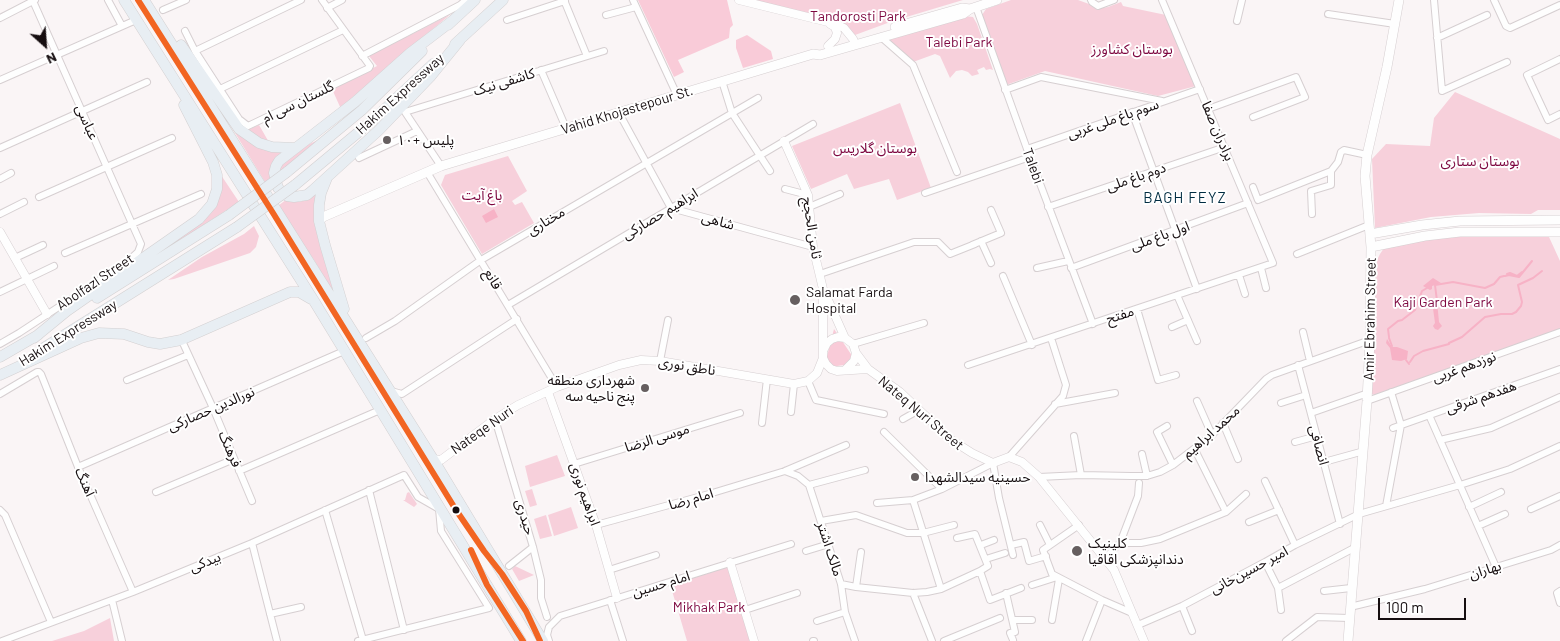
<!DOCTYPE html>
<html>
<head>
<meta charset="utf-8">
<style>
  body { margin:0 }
  #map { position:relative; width:1560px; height:641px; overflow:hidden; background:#faf5f6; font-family:Barlow,sans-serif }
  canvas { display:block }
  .north { position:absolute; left:20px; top:20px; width:50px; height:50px; -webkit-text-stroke:4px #fff; paint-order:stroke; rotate:154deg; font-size:14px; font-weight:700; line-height:20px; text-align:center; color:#160e10 }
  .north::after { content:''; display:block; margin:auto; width:18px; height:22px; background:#160e10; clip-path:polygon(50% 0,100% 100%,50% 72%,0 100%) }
  .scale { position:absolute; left:1378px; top:598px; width:88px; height:22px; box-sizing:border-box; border:2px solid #160e10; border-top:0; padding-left:6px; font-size:15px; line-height:18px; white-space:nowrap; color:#160e10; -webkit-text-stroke:4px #fff; paint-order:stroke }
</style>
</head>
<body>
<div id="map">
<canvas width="1560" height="641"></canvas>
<div class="north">N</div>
<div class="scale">100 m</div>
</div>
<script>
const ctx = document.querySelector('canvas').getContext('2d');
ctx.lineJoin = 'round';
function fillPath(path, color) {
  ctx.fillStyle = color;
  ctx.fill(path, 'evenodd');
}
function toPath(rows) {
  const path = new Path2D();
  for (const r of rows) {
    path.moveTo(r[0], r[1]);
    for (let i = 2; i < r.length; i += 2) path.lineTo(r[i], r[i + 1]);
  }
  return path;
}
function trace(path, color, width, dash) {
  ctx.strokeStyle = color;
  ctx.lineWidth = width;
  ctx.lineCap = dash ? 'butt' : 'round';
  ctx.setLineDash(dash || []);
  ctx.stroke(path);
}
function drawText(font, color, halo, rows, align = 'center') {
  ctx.font = font + ' Barlow,"Noto Sans Arabic",sans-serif';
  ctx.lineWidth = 4;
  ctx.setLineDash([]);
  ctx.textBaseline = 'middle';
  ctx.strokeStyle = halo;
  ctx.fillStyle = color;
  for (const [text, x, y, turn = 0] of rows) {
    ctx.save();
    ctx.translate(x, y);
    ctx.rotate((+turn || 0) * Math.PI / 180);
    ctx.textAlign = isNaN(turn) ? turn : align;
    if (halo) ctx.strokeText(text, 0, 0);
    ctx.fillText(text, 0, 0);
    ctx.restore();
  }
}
fillPath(toPath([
  [751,0,963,0,893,21,855,35],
  [1011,0,1078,0,1089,4,1096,9,1108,7,1121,2,1123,6,1166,15,1196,86,1158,96,1045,71,1006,85,982,15,986,9],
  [451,14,405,52,341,109,332,89,377,66,369,56],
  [964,16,973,17,977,24,993,70,990,69,986,70,984,67,977,70,979,74,972,76,968,72,962,70,956,71,950,78,940,56,935,54,913,62,888,38],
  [1455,92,1560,139,1560,210,1538,210,1531,214,1479,213,1431,217,1375,228,1372,159,1386,144,1430,146,1434,118],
  [900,103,931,188,897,200,889,179,854,189,847,174,811,189,792,146],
  [259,125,270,144,245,131],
  [232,128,239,133,289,151,271,178,265,182],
  [325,137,277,175,280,164,307,145],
  [508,156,527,191,512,201,515,205,522,202,534,223,482,254,441,185,445,175],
  [219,172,239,202,94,296,205,217],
  [316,193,317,205,339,302,314,260,278,206,287,199,299,202,308,199],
  [254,226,259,236,256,247,250,253,174,279,168,280,202,257,244,234],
  [1460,236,1549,237,1560,261,1560,329,1375,395,1371,394,1377,260,1380,254,1384,248,1425,239],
  [557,455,565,476,530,487,525,466],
  [532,489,537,505,530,507,525,491],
  [409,492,417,504,414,507,403,500,405,500,407,493],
  [571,507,578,528,554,536,548,515],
  [546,515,552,536,540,539,534,519],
  [515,566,534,575,519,581,512,569],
  [728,567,751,641,687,641,670,584],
  [110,618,114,641,52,641,84,631]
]), '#f7d0db');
fillPath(toPath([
  [638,0,727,0,733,25,730,28,729,38,678,60,684,72,674,77],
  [747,35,771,51,773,59,743,68,736,48,736,40],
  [834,329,857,363,824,368]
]), '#f9cbd8');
fillPath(toPath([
  [494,209,498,217,486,223,482,216],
  [1433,278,1441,283,1432,286,1432,289,1430,290,1423,286],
  [1432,301,1437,301,1439,322,1442,326,1438,330,1435,329,1433,326,1435,323],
  [1387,339,1392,347,1397,347,1408,351,1407,359,1401,361,1392,360,1390,348,1386,343]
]), '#f7b2c6');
trace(toPath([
  [1507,274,1510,273,1517,276,1522,272],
  [1505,276,1509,275,1519,277,1532,261],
  [1437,301,1435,285,1453,282,1485,288,1494,284,1500,277,1504,276],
  [1389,337,1388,329,1398,321,1402,320,1415,310,1422,291,1427,288],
  [1389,338,1392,346],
  [1449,343,1462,337,1485,317,1501,314,1512,314,1516,312,1521,306,1522,302,1518,285,1533,278,1542,271],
  [1406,360,1409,364],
  [1410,362,1414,356,1423,351,1449,344]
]), '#f7b2c6', 2);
const minor = toPath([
  [108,0,122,26],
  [564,0,587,56],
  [633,0,677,95],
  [1091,0,1092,2,1098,6,1114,0],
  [1434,0,1442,91,1507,62],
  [1494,0,1506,26,1510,28,1560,5],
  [976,7,1027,149,1093,324],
  [327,8,342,0],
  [163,10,186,0],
  [1328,14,1395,24],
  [606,15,636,7],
  [0,18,35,0],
  [507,20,565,1],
  [1237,21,1242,0],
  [185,31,195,51,239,119,248,126,369,68,370,66,322,0],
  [881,37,913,65,957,172],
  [1437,38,1487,15],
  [195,51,301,0],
  [362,56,460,5,466,0],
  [1560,59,1527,75,1548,120,1560,114],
  [541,70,566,128],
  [0,80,136,20],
  [722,81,732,113,770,171],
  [220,89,343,30],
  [1005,90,1041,77,1162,101],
  [1208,109,1296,77,1305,97,1253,117],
  [1132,112,1197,289],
  [619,113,671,208,813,247],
  [0,148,147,82],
  [1027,149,1200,89],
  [359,158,417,131],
  [441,166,405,112,604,51],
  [427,172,557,387],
  [0,179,11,173],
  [1253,187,1258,200,1331,171],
  [785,189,808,195],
  [925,193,1030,157],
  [39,197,172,138],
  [809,207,840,194],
  [1048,207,1225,147],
  [0,214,24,202],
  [1312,214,1311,191,1331,185,1331,171,1338,162,1341,152,1344,150,1367,155],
  [981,241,991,263],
  [972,245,1001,233,991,210],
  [65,253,201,194],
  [1297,254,1369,225],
  [15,258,43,245],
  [1037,268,1068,261],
  [1071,268,1248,203],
  [1261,268,1266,288],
  [820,274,914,242,938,242,950,254,975,244],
  [1239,275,1245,294],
  [1003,276,1032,345],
  [0,292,54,266],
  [1177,295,1197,341],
  [508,305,813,124],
  [1137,309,1158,380,1176,375],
  [1172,327,1188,320],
  [1303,332,1310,361],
  [366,338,395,321,481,260,758,98],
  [183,343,213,408,252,501],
  [0,344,19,333,127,262,138,252,141,244,33,1],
  [853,344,924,323],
  [660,361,668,320],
  [968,365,1273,263,1162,0],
  [1298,365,1340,524],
  [127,380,188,355],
  [808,381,816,400,884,414],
  [391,391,402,394,517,319],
  [0,394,37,372,39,372,41,374,78,467,133,592],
  [1197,401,1212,435],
  [1367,401,1560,332],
  [1281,403,1306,395],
  [1055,404,1115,393],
  [791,412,794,384],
  [1311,413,1368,393],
  [1429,415,1496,567],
  [495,419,533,547,541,580,541,598,547,617],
  [903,419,919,410],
  [762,423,767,379],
  [1223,423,1238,459],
  [1167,426,1157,432,1173,465],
  [1393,428,1560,369],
  [884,432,942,489],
  [1074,436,1081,475],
  [1440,440,1491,428,1560,397],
  [1295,442,1317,436],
  [1142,454,1147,476],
  [1009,457,1063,396,1066,385,1051,338],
  [1324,462,1364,451],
  [574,464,740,413],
  [78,467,344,351],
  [239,471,380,410],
  [785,471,798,476,809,485,841,584,845,612,855,641],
  [1039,477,1081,475,1131,476,1147,476,1160,472,1173,465,1212,435,1266,379,1272,375,1370,340],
  [1265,481,1295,545],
  [809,485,865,470],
  [369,490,404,630],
  [156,492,234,459],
  [913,500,941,589],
  [877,503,913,500,942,489,993,463,999,498,1013,555],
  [1386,506,1401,425,1391,392],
  [1469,507,1501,492],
  [1531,509,1560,496],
  [0,510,5,515,51,622],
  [325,510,363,640],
  [1226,512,1246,494],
  [821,521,856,515,907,533,923,533,954,525],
  [1249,522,1279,510],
  [596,525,709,494,785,471,846,445],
  [1040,525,1050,545],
  [1079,525,1043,550,1052,574,1102,600,1132,613],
  [1478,526,1505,514],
  [252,543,277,641],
  [1120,543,1141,543,1160,539,1226,512,1195,450],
  [981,545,994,540],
  [1011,545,1024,542,1029,561,1046,556],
  [806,551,829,544],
  [1105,558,1120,543,1138,496,1139,483],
  [986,559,1005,553],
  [1265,562,1278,588,1281,610],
  [509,566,533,547],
  [609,570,656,555],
  [980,571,990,600,1021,588],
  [841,584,856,587,913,593,927,592,941,589,980,571,988,566,975,534,957,538],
  [1032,585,1057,577],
  [856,587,861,552],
  [1278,588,1356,547],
  [1324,591,1351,588],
  [1560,591,1557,593,1560,603],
  [913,593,932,641],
  [1006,593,1015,632,1010,633,1013,640],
  [112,600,122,641],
  [610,600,623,641],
  [1182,606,1192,631],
  [1350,607,1425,589,1551,550,1560,545],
  [745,610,797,593],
  [270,614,301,607],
  [1013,620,1032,620],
  [1052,620,1059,579],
  [817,621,845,612],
  [1138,625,1182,606,1265,562,1295,545,1359,514,1460,485,1510,469,1560,446],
  [2,641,133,592,252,543,404,475,418,497,439,509,441,531,489,608,358,641],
  [549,641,547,635,549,627,560,616,791,544],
  [813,641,814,641],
  [944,641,1000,618],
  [1086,641,1102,600],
  [1286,641,1317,617,1349,618]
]);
const tertiary = toPath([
  [739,0,836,24,844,28,853,39,855,44],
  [828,46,835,39,837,33,835,27,830,24],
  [784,141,808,195,813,247,823,289,823,351],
  [0,232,47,314],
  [825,293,845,338],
  [856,353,868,369,900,392,950,439,972,453,993,463,1009,457,1022,462,1039,477,1114,570,1144,641],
  [845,370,854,361,856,353,853,344,845,338,838,337,832,339,827,343,823,351,823,358,826,364,831,369,837,371,868,369],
  [548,392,596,525,617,598],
  [433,459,441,460,495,419,518,405,557,387,619,365,641,360,660,361,794,384,808,381,817,373,823,358],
  [730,562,754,641]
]);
const secondary = toPath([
  [895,27,962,8,970,9],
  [319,221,323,217,441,166,813,54,820,55,963,14,970,9,997,0],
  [1370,234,1422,225,1460,221,1560,220],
  [1371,247,1425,236,1460,232,1560,232],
  [1348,641,1367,401,1370,340,1371,247,1365,176,1367,155,1387,67,1399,0]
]);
const trunk = toPath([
  [124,0,314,301,521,641],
  [144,0,433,459,543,641],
  [452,21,410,53,355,102,279,161,276,166,274,173,278,188,287,196,294,197,307,195,313,190,379,130,430,77,460,40],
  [448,25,475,0],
  [455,44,503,0],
  [181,45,239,129,259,143,272,147,296,148],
  [287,172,362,110,422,51],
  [327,178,321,193,319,205,319,221,325,245,344,309],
  [295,185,372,121,433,64],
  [97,298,229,215],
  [34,338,67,311,199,219,212,204,217,189,217,175,213,162,184,105],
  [42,349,237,227],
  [0,357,38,335],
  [0,375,81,338,99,333,124,334,148,342,160,344,181,340,290,292,299,292,311,299]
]);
trace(minor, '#d6cfd1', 8);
trace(tertiary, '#d6cfd1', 9);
trace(secondary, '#d6cfd1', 10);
trace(trunk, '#d3d0d1', 11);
trace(minor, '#fefefe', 6);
trace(tertiary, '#fefefe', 8);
trace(secondary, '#fefefe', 9);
trace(trunk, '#e8eef3', 10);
const trunkBridge = toPath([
  [229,215,287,172],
  [237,227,295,185]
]);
trace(trunkBridge, '#d3d0d1', 11, []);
trace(trunkBridge, '#e8eef3', 10);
trace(toPath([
  [138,0,273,213,456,510,484,551,502,574,526,611,540,641],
  [471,550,487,585,523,641]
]), '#f26522', 6);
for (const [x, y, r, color] of [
  [387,140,5,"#665f60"],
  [795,300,6,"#665f60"],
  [645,388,5,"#665f60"],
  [915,477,5,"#665f60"],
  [456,510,4.5,"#160e10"],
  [1077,551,6,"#665f60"]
]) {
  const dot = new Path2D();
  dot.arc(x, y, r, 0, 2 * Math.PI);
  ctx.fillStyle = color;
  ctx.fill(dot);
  trace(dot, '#fff', 2);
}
drawText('14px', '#7d063f', '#fff', [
  ["Tandorosti Park",858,16],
  ["Talebi Park",959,42],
  ["بوستان کشاورز",1132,49],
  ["بوستان گلاریس",875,148],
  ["بوستان ستاری",1480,161],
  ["باغ آیت",482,195],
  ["Kaji Garden Park",1443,302],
  ["Mikhak Park",709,607]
]);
drawText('14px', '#160e10', '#fff', [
  ["کاشفی نیک",504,82,-17],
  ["Hakim Expressway",400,94,-42],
  ["گلستان سی ام",298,102,-26],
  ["Vahid Khojastepour St.",627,110,-17],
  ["سوم باغ ملی غربی",1113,119,-19],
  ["عباسی",87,122,66],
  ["برادران صفا",1218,131,67],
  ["Talebi",1033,166,70],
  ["دوم باغ ملی",1136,177,-19],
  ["ابراهیم حصارکی",660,214,-31],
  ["مختاری",546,221,-31],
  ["شاهی",718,221,15],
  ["ثامن الحجج",812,228,81],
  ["اول باغ ملی",1160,236,-20],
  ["قانع",493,279,59],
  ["Abolfazl Street",95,282,-34],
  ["مفتح",1120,315,-19],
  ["Amir Ebrahim Street",1370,319,-89],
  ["Hakim Expressway",68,333,-32],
  ["ناطق نوری",687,366,9],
  ["نوزدهم غربی",1464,367,-20],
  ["هفدهم شرقی",1481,397,-19],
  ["نورالدین حصارکی",211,409,-23],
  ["Nateq Nuri Street",921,413,40],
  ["Nateqe Nuri",482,430,-35],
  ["محمد ابراهیم",1211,432,-42],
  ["موسی الرضا",657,438,-17],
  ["انصافی",1319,445,75],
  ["فرهنگ",230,449,67],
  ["آهنگ",85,482,66],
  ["ابراهیم نوری",585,494,71],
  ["امام رضا",691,499,-16],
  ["حیدری",525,517,73],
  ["مالک اشتر",830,549,72],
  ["بیدکی",205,562,-22],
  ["امیر حسین‌خانی",1249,570,-28],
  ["بهاران",1485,570,-17],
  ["امام حسین",661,584,-17]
]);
drawText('14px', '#160e10', '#fff', [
  ["پلیس +۱۰",397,140],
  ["Salamat Farda",806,292],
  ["Hospital",806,308],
  ["شهرداری منطقه",635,380,"right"],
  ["پنج ناحیه سه",635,396,"right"],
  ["حسینیه سیدالشهدا",925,477],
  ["کلینیک",1088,543],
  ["دندانپزشکی اقاقیا",1088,559]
], 'left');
ctx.letterSpacing = '1px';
drawText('15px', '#002d42', '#fff', [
  ["BAGH FEYZ",1185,198]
]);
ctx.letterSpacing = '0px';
</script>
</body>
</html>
